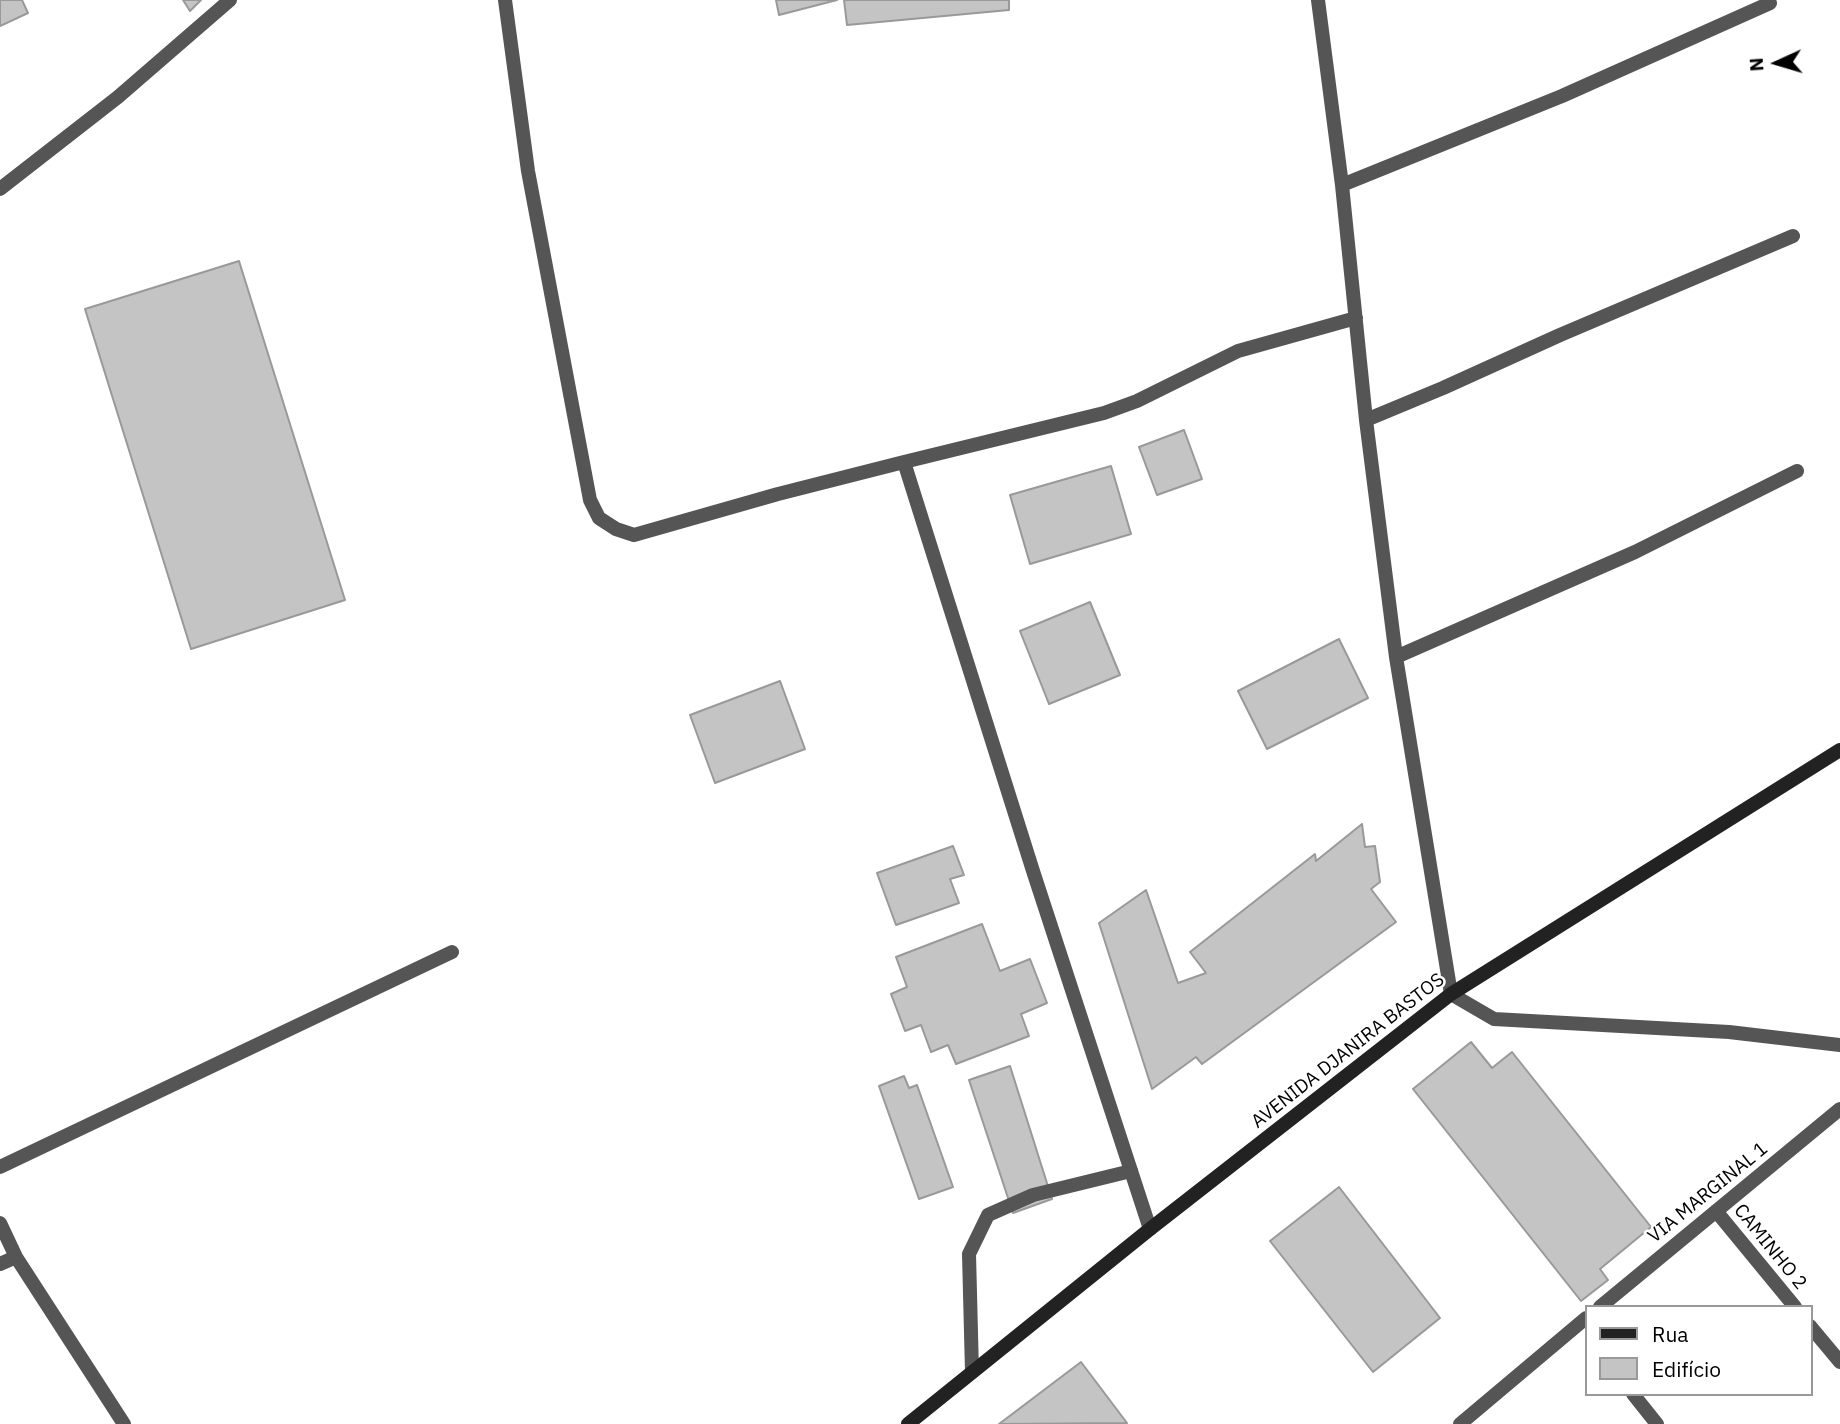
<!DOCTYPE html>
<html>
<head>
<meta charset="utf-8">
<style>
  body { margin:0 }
  #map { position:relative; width:1840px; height:1424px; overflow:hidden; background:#fff; font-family:"IBM Plex Sans",sans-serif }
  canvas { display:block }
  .legend { position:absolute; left:1585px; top:1305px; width:228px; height:91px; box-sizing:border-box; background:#fff; border:2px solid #999; margin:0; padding:9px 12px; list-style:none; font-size:21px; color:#000 }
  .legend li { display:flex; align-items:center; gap:14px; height:35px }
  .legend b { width:35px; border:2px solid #999 }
  .north { position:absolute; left:1742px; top:28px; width:70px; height:70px; -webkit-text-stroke:5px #fff; paint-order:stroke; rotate:266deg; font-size:19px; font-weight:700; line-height:28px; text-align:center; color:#000 }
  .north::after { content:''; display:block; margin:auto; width:24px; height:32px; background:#000; clip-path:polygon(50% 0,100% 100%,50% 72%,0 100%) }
</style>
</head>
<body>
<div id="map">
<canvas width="1840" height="1424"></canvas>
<ul class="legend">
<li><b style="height:9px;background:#222"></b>Rua</li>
<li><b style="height:19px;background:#c4c4c4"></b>Edifício</li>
</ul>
<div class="north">N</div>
</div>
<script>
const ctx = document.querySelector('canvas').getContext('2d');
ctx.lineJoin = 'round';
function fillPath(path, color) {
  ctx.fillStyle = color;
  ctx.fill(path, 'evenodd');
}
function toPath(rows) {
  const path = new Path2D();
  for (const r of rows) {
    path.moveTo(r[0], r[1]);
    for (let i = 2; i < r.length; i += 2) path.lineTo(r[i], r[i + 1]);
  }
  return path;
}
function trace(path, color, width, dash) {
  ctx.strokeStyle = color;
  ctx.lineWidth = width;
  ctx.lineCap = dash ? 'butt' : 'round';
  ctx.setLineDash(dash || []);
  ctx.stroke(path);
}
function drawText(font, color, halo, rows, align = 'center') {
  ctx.font = font + ' "IBM Plex Sans",sans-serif';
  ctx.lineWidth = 5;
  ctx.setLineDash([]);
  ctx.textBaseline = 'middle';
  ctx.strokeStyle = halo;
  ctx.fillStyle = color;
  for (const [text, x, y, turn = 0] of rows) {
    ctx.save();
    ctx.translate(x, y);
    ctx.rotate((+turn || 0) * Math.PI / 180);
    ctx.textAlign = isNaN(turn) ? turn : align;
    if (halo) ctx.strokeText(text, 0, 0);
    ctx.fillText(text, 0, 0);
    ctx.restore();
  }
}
const building = toPath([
  [0,0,22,0,28,13,0,26,0,0],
  [183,0,201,0,190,11,183,0],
  [776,0,837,0,779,15,776,0],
  [844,0,1009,0,1009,10,847,25,844,0],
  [239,261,345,600,191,649,85,309,239,261],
  [1184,430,1202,479,1157,495,1139,447,1184,430],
  [1111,466,1131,534,1030,564,1010,495,1111,466],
  [1090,602,1120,675,1049,704,1020,631,1090,602],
  [1339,639,1368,698,1267,749,1238,691,1339,639],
  [780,681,805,749,715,783,690,715,780,681],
  [1362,824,1365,847,1375,846,1380,882,1371,889,1396,922,1202,1064,1196,1057,1152,1089,1099,923,1146,890,1178,983,1206,973,1190,952,1315,854,1316,861,1362,824],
  [953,846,964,875,950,879,959,903,896,925,877,873,953,846],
  [982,924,1000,971,1030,959,1047,1003,1021,1014,1029,1036,956,1064,948,1045,931,1052,921,1025,905,1031,891,994,907,987,896,957,982,924],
  [1471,1042,1492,1068,1512,1052,1651,1227,1600,1269,1608,1280,1581,1301,1413,1089,1471,1042],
  [1010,1066,1052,1199,1013,1213,969,1080,1010,1066],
  [904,1076,909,1088,917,1085,953,1187,919,1199,879,1086,904,1076],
  [1339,1187,1440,1318,1373,1372,1270,1241,1339,1187],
  [1081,1362,1127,1423,999,1424,1081,1362]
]);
fillPath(building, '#c4c4c4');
trace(building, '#999', 2);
trace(toPath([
  [972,1372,969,1254,988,1215,1033,1195,1131,1171]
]), '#555', 14);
trace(toPath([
  [505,0,528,171,590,500,599,518,616,529,634,535,778,494,904,462,1033,871,1150,1229],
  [1318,0,1342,185,1366,420,1396,657,1451,994,1494,1019,1729,1032,1840,1045],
  [1342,185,1562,96,1770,3],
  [0,189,118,97,230,0],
  [1366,420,1443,388,1560,335,1793,236],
  [904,462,1104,413,1137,401,1238,351,1356,318],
  [1396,657,1635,552,1797,471],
  [0,1167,452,952],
  [1716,1211,1795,1307],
  [0,1223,16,1257,124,1424],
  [0,1264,16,1257],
  [1600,1307,1840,1109],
  [1810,1326,1840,1362],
  [1633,1394,1657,1424],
  [1460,1424,1586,1318]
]), '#555', 14);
trace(toPath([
  [908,1424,1150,1229,1451,994,1840,750]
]), '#222', 14);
drawText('19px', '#000', '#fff', [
  ["AVENIDA DJANIRA BASTOS",1348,1051,-38],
  ["VIA MARGINAL 1",1708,1193,-39],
  ["CAMINHO 2",1770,1247,51]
]);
</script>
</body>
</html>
